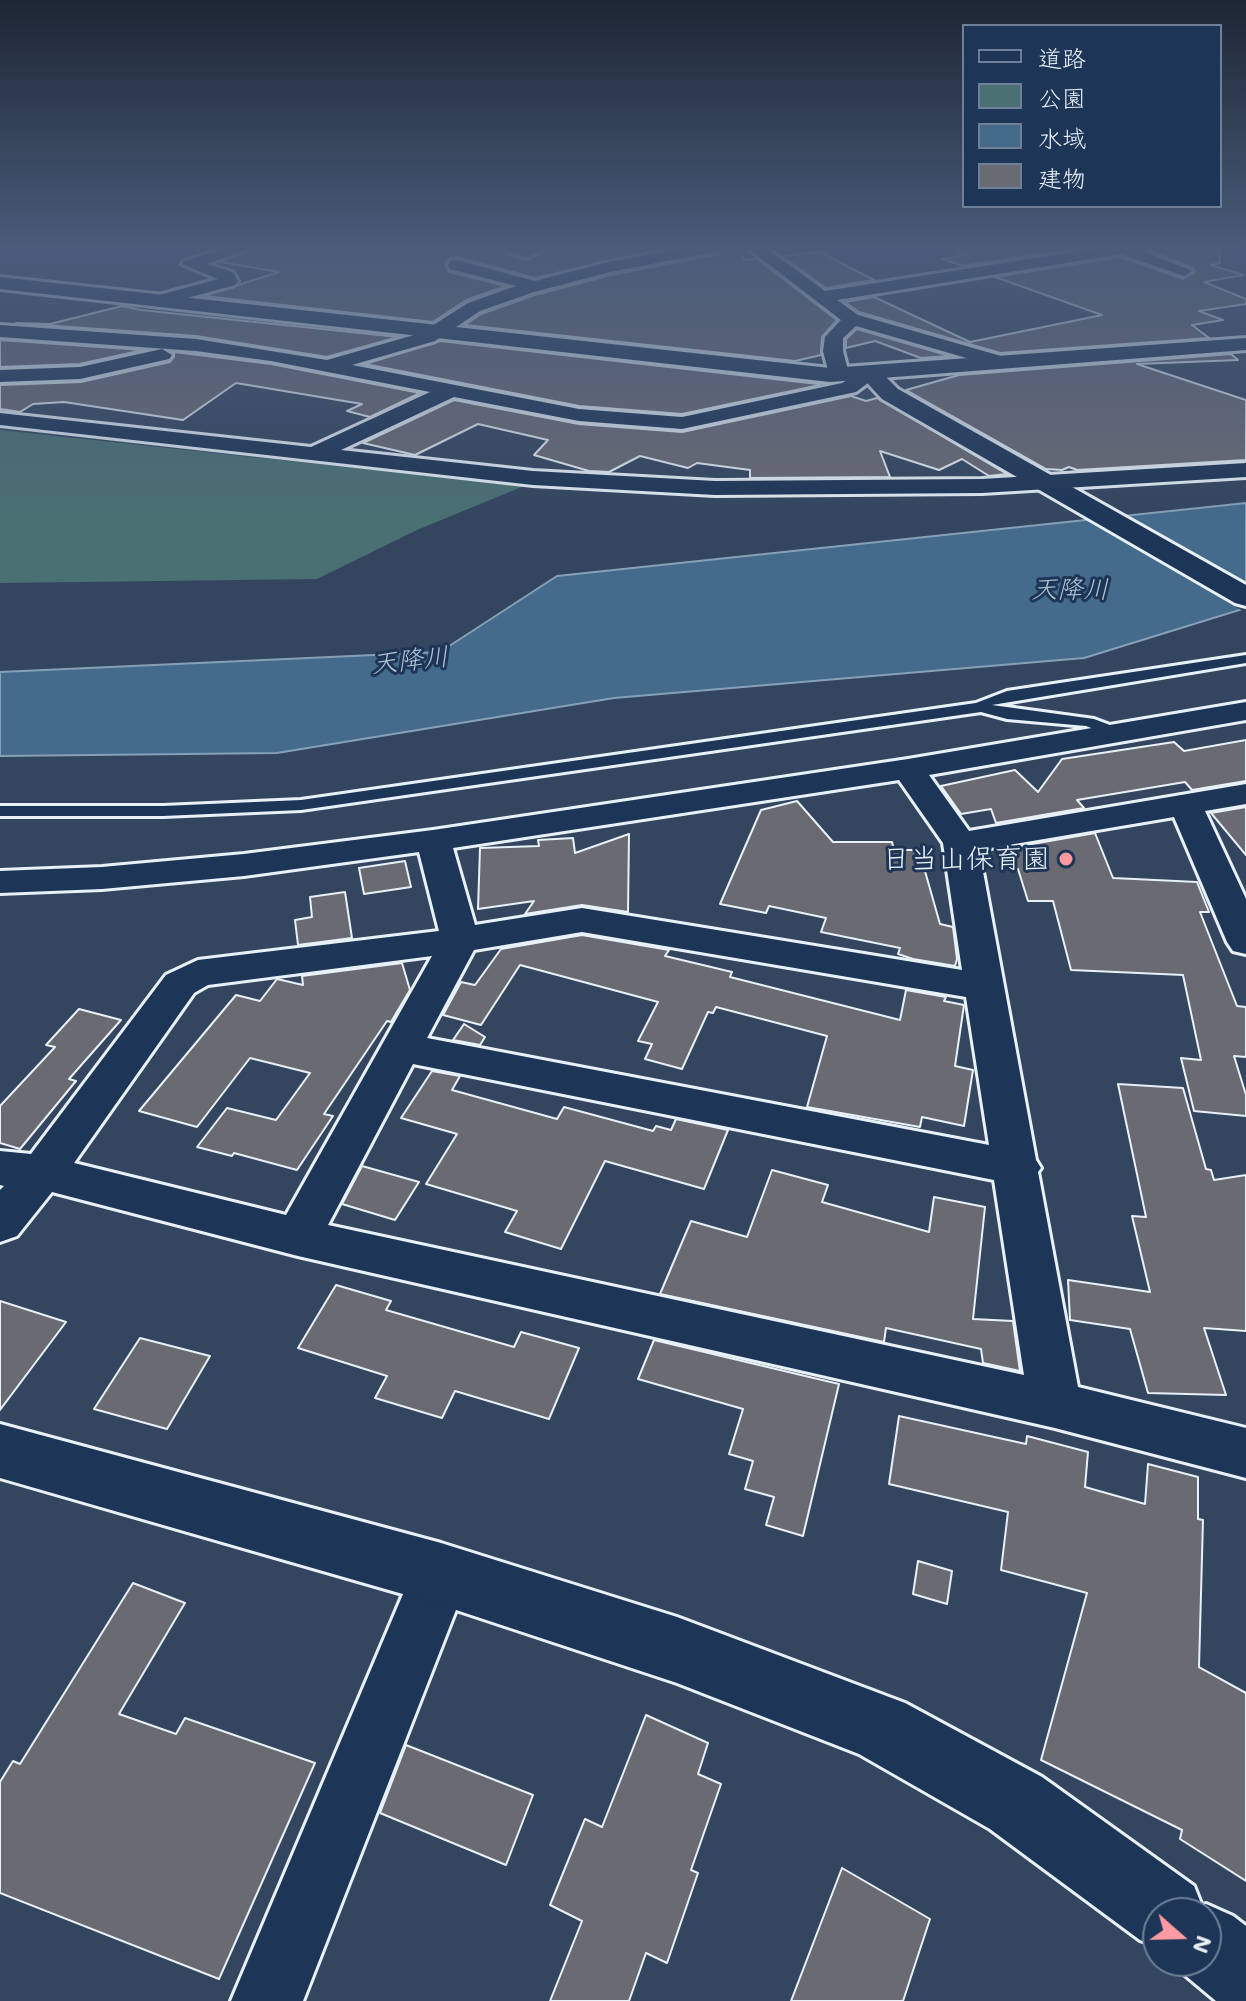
<!DOCTYPE html>
<html>
<head>
<meta charset="utf-8">
<style>
  body { margin:0 }
  #map { position:relative; width:1246px; height:2001px; overflow:hidden; background:#34455f; font-family:Mali,"Klee One",sans-serif }
  canvas { display:block }
  .legend { position:absolute; left:962px; top:24px; width:260px; height:184px; box-sizing:border-box; background:#1d3557; border:2px solid #6e8097; margin:0; padding:10px 14px; list-style:none; font-size:24px; color:#e8f1f8 }
  .legend li { display:flex; align-items:center; gap:16px; height:40px }
  .legend b { width:40px; border:2px solid #6e8097 }
  .north { position:absolute; left:1142px; top:1897px; width:80px; height:80px; box-sizing:border-box; background:#1d3557; border:2px solid #6e8097; border-radius:50%; rotate:110deg; font-size:22px; font-weight:700; line-height:32px; text-align:center; color:#e8f1f8 }
  .north::after { content:''; display:block; margin:auto; width:28px; height:36px; background:#ff9aa2; clip-path:polygon(50% 0,100% 100%,50% 72%,0 100%) }
</style>
</head>
<body>
<div id="map">
<canvas width="1246" height="2001"></canvas>
<ul class="legend">
<li><b style="height:10px;background:#1d3557"></b>道路</li>
<li><b style="height:22px;background:#4a7073"></b>公園</li>
<li><b style="height:22px;background:#446b8c"></b>水域</li>
<li><b style="height:22px;background:#6a6a73"></b>建物</li>
</ul>
<div class="north">N</div>
</div>
<script>
const ctx = document.querySelector('canvas').getContext('2d');
ctx.lineJoin = 'round';
function fillPath(path, color) {
  ctx.fillStyle = color;
  ctx.fill(path, 'evenodd');
}
function toPath(rows) {
  const path = new Path2D();
  for (const r of rows) {
    path.moveTo(r[0], r[1]);
    for (let i = 2; i < r.length; i += 2) path.lineTo(r[i], r[i + 1]);
  }
  return path;
}
function trace(path, color, width, dash) {
  ctx.strokeStyle = color;
  ctx.lineWidth = width;
  ctx.lineCap = dash ? 'butt' : 'round';
  ctx.setLineDash(dash || []);
  ctx.stroke(path);
}
function drawText(font, color, halo, rows, align = 'center') {
  ctx.font = font + ' Mali,"Klee One",sans-serif';
  ctx.lineWidth = 6;
  ctx.setLineDash([]);
  ctx.textBaseline = 'middle';
  ctx.strokeStyle = halo;
  ctx.fillStyle = color;
  for (const [text, x, y, turn = 0] of rows) {
    ctx.save();
    ctx.translate(x, y);
    ctx.rotate((+turn || 0) * Math.PI / 180);
    ctx.textAlign = isNaN(turn) ? turn : align;
    if (halo) ctx.strokeText(text, 0, 0);
    ctx.fillText(text, 0, 0);
    ctx.restore();
  }
}
fillPath(toPath([
  [0,430,524,486,417,530,317,579,0,583]
]), '#4a7073');
const water = toPath([
  [1246,503,1246,608,1084,658,614,698,277,753,0,756,0,672,440,652,557,576,1246,503]
]);
fillPath(water, '#446b8c');
trace(water, '#86a1b7', 2);
fillPath(toPath([
  [1122,512,1246,583,1246,613,1083,516]
]), '#34455f');
const building = toPath([
  [259,246,502,246,505,254,527,260,555,246,676,246,535,278,457,257,450,258,445,264,449,272,506,286,466,300,433,322,204,296,279,272,220,262,259,246],
  [729,246,741,246,743,260,757,259,837,320,822,337,821,355,795,361,465,325,481,314,535,295,611,275,719,254,729,246],
  [950,246,1092,246,963,266,942,259,968,255,950,246],
  [1154,246,1219,246,1220,263,1211,265,1243,275,1204,282,1246,299,1246,304,1199,311,1223,320,1192,325,1209,338,1000,353,859,312,845,302,874,297,970,342,1102,315,995,277,1121,257,1183,279,1195,272,1193,268,1150,250,1154,246],
  [820,252,874,280,826,288,782,256,820,252],
  [122,306,141,310,398,337,327,357,196,336,16,323,50,324,122,306],
  [857,329,950,356,921,358,875,341,846,348,846,339,857,329],
  [0,340,143,350,80,364,0,367,0,340],
  [440,341,818,384,820,385,682,414,579,406,365,364,440,341],
  [174,352,271,364,420,393,370,417,347,411,362,404,236,383,183,420,64,402,33,404,20,412,0,409,0,385,81,382,170,362,174,357,174,352],
  [1231,354,1238,360,1137,364,1246,400,1246,460,1077,470,1069,467,1062,470,1046,469,906,390,959,375,1231,354],
  [851,396,866,401,877,398,1007,474,989,476,962,459,939,470,880,451,890,477,750,478,750,470,697,463,688,468,640,456,609,472,589,471,534,455,548,440,478,424,415,455,363,443,454,400,579,424,682,432,851,396],
  [1246,740,1246,781,1192,790,1185,782,1077,800,1084,808,996,823,991,809,961,814,941,786,1015,770,1038,792,1062,759,1174,742,1184,751,1246,740],
  [797,801,833,842,892,842,894,850,919,850,940,924,953,927,957,959,955,966,913,959,898,954,900,948,821,932,826,918,769,906,766,913,720,904,761,810,797,801],
  [1246,807,1246,855,1211,813,1246,807],
  [1095,833,1113,878,1197,882,1209,912,1200,912,1237,1006,1246,1007,1246,1057,1234,1056,1246,1095,1246,1116,1194,1111,1181,1058,1201,1060,1183,975,1071,970,1053,901,1028,901,1018,869,1010,869,1004,849,1095,833],
  [629,834,628,912,582,905,525,914,534,901,478,909,480,848,539,846,538,840,573,838,575,853,629,834],
  [405,861,411,887,364,894,359,868,405,861],
  [345,892,352,938,298,945,295,920,312,917,310,897,345,892],
  [582,935,669,950,665,956,732,972,730,977,900,1020,906,990,946,997,944,1001,964,1005,955,1066,973,1070,964,1126,922,1117,920,1127,807,1107,827,1036,716,1007,713,1013,708,1012,682,1069,645,1059,652,1044,638,1041,658,1002,520,965,481,1025,443,1015,461,982,475,985,501,949,582,935],
  [402,963,410,990,391,1022,387,1021,324,1114,333,1116,297,1170,234,1153,232,1156,197,1147,227,1108,276,1120,310,1073,250,1058,197,1127,139,1111,236,995,260,1001,277,979,303,985,302,976,402,963],
  [79,1009,121,1020,69,1079,76,1081,20,1149,0,1143,0,1106,55,1047,46,1045,79,1009],
  [464,1024,485,1037,480,1045,453,1040,464,1024],
  [432,1071,460,1076,452,1090,557,1119,564,1107,653,1131,656,1126,671,1130,676,1119,728,1130,704,1189,605,1161,561,1249,505,1232,517,1211,426,1184,457,1134,401,1118,432,1071],
  [1118,1084,1183,1088,1206,1169,1211,1170,1214,1180,1246,1175,1246,1331,1204,1328,1226,1395,1148,1393,1130,1329,1070,1320,1068,1280,1150,1292,1132,1216,1146,1217,1118,1084],
  [362,1166,419,1182,395,1220,342,1204,362,1166],
  [772,1170,828,1185,822,1202,929,1232,934,1197,985,1207,973,1319,1013,1321,1020,1371,983,1363,981,1349,886,1328,884,1342,660,1294,691,1221,747,1237,772,1170],
  [336,1285,391,1301,386,1310,514,1347,521,1332,579,1348,549,1419,455,1391,442,1418,375,1398,387,1376,298,1348,336,1285],
  [0,1301,66,1322,0,1410,0,1301],
  [140,1338,210,1356,167,1429,94,1409,140,1338],
  [654,1340,839,1384,803,1536,766,1525,774,1497,745,1489,753,1461,729,1454,743,1409,638,1379,654,1340],
  [899,1416,1026,1444,1027,1436,1088,1452,1085,1487,1145,1504,1148,1464,1198,1477,1198,1519,1203,1520,1199,1667,1246,1693,1246,1881,1180,1839,1182,1830,1041,1760,1087,1593,1001,1570,1008,1512,889,1484,899,1416],
  [918,1561,952,1571,947,1604,913,1594,918,1561],
  [133,1583,185,1603,119,1714,176,1734,185,1718,315,1763,219,1979,0,1893,0,1782,13,1761,20,1764,133,1583],
  [646,1715,708,1743,698,1774,721,1784,691,1870,698,1873,667,1963,646,1953,629,2001,550,2001,582,1921,550,1905,585,1819,602,1827,646,1715],
  [406,1745,533,1795,506,1865,380,1813,406,1745],
  [842,1868,930,1919,903,2001,791,2001,842,1868]
]);
fillPath(building, '#6a6a73');
trace(building, '#e8f1f8', 2);
const service = toPath([
  [1246,655,1246,663,992,705,1094,719,1123,730,1125,733,1117,738,1086,726,1007,719,981,712,301,810,163,816,0,816,0,806,163,806,301,800,976,703,1007,691,1246,655]
]);
const minor = toPath([
  [231,246,256,246,207,264,233,272,238,281,235,285,165,304,159,303,156,299,159,295,218,279,182,264,184,261,231,246],
  [505,246,527,247,552,246,528,257,506,251,505,246],
  [692,246,726,246,718,251,610,272,534,292,480,311,435,341,352,365,579,409,682,417,842,383,869,367,876,369,879,373,876,377,856,392,682,429,579,421,454,397,341,450,533,471,715,481,982,479,1246,463,1246,477,982,493,715,495,533,485,0,425,0,413,311,447,430,392,271,361,196,351,0,337,0,325,196,339,327,360,421,333,468,303,516,286,450,269,448,265,450,261,456,260,535,281,609,262,692,246],
  [745,246,763,246,825,291,1112,246,1151,246,1143,251,1192,271,1184,276,1121,254,837,300,858,315,1001,356,1004,360,994,366,856,326,843,338,843,351,849,374,839,380,829,374,823,351,825,337,841,320,745,246],
  [162,349,172,355,169,359,80,379,0,382,0,370,80,367,162,349],
  [1246,702,1246,720,929,775,969,831,1246,784,1246,804,1205,811,1246,899,1246,954,1233,951,1227,942,1174,817,979,850,1036,1160,1041,1168,1038,1172,1078,1387,1246,1428,1246,1478,1055,1428,298,1256,52,1192,17,1236,0,1242,0,1190,4,1186,0,1185,0,1151,31,1154,166,975,198,960,439,931,419,852,244,876,102,889,0,893,0,871,102,867,244,854,433,830,908,759,1246,702],
  [899,780,943,843,962,970,582,908,475,925,453,848,899,780],
  [582,932,966,997,989,1145,427,1038,474,950,582,932],
  [432,956,286,1215,74,1163,194,993,208,985,432,956],
  [413,1064,994,1180,1024,1375,328,1225,413,1064],
  [441,1546,462,1554,470,1574,303,2001,231,2001,420,1554,441,1546]
]);
const tertiary = toPath([
  [869,366,877,368,898,389,1246,585,1246,606,1235,603,882,399,858,373,869,366],
  [0,1424,441,1543,677,1617,905,1703,1042,1777,1194,1886,1202,1906,1206,1904,1233,1916,1246,1926,1246,2001,1216,2001,1179,1970,1175,1961,1206,1961,1206,1913,1158,1913,1158,1947,1140,1940,990,1829,859,1754,677,1683,441,1605,0,1478,0,1424]
]);
const trunk = toPath([
  [0,277,830,368,1246,338,1246,350,830,382,0,289,0,277]
]);
trace(service, '#e8f1f8', 6);
trace(minor, '#e8f1f8', 6);
trace(tertiary, '#e8f1f8', 6);
trace(trunk, '#e8f1f8', 6);
fillPath(service, '#1d3557');
fillPath(minor, '#1d3557');
fillPath(tertiary, '#1d3557');
fillPath(trunk, '#1d3557');
const sky = ctx.createLinearGradient(0, 0, 0, 526);
sky.addColorStop(0, '#1d2634');
sky.addColorStop(0.47, '#4a5c7a');
sky.addColorStop(1, '#4a5c7a00');
ctx.fillStyle = sky;
ctx.fillRect(0, 0, 1246, 526);
for (const [x, y, r, color] of [
  [1066,859,8,"#ff9aa2"]
]) {
  const dot = new Path2D();
  dot.arc(x, y, r, 0, 2 * Math.PI);
  ctx.fillStyle = color;
  ctx.fill(dot);
  trace(dot, '#1d3557', 3);
}
drawText('italic 26px', '#afc2d2', '#1d3557', [
  ["天降川",1070,590],
  ["天降川",410,661,-6]
]);
drawText('28px', '#e8f1f8', '#1d3557', [
  ["日当山保育園",1050,859]
], 'right');
</script>
</body>
</html>
